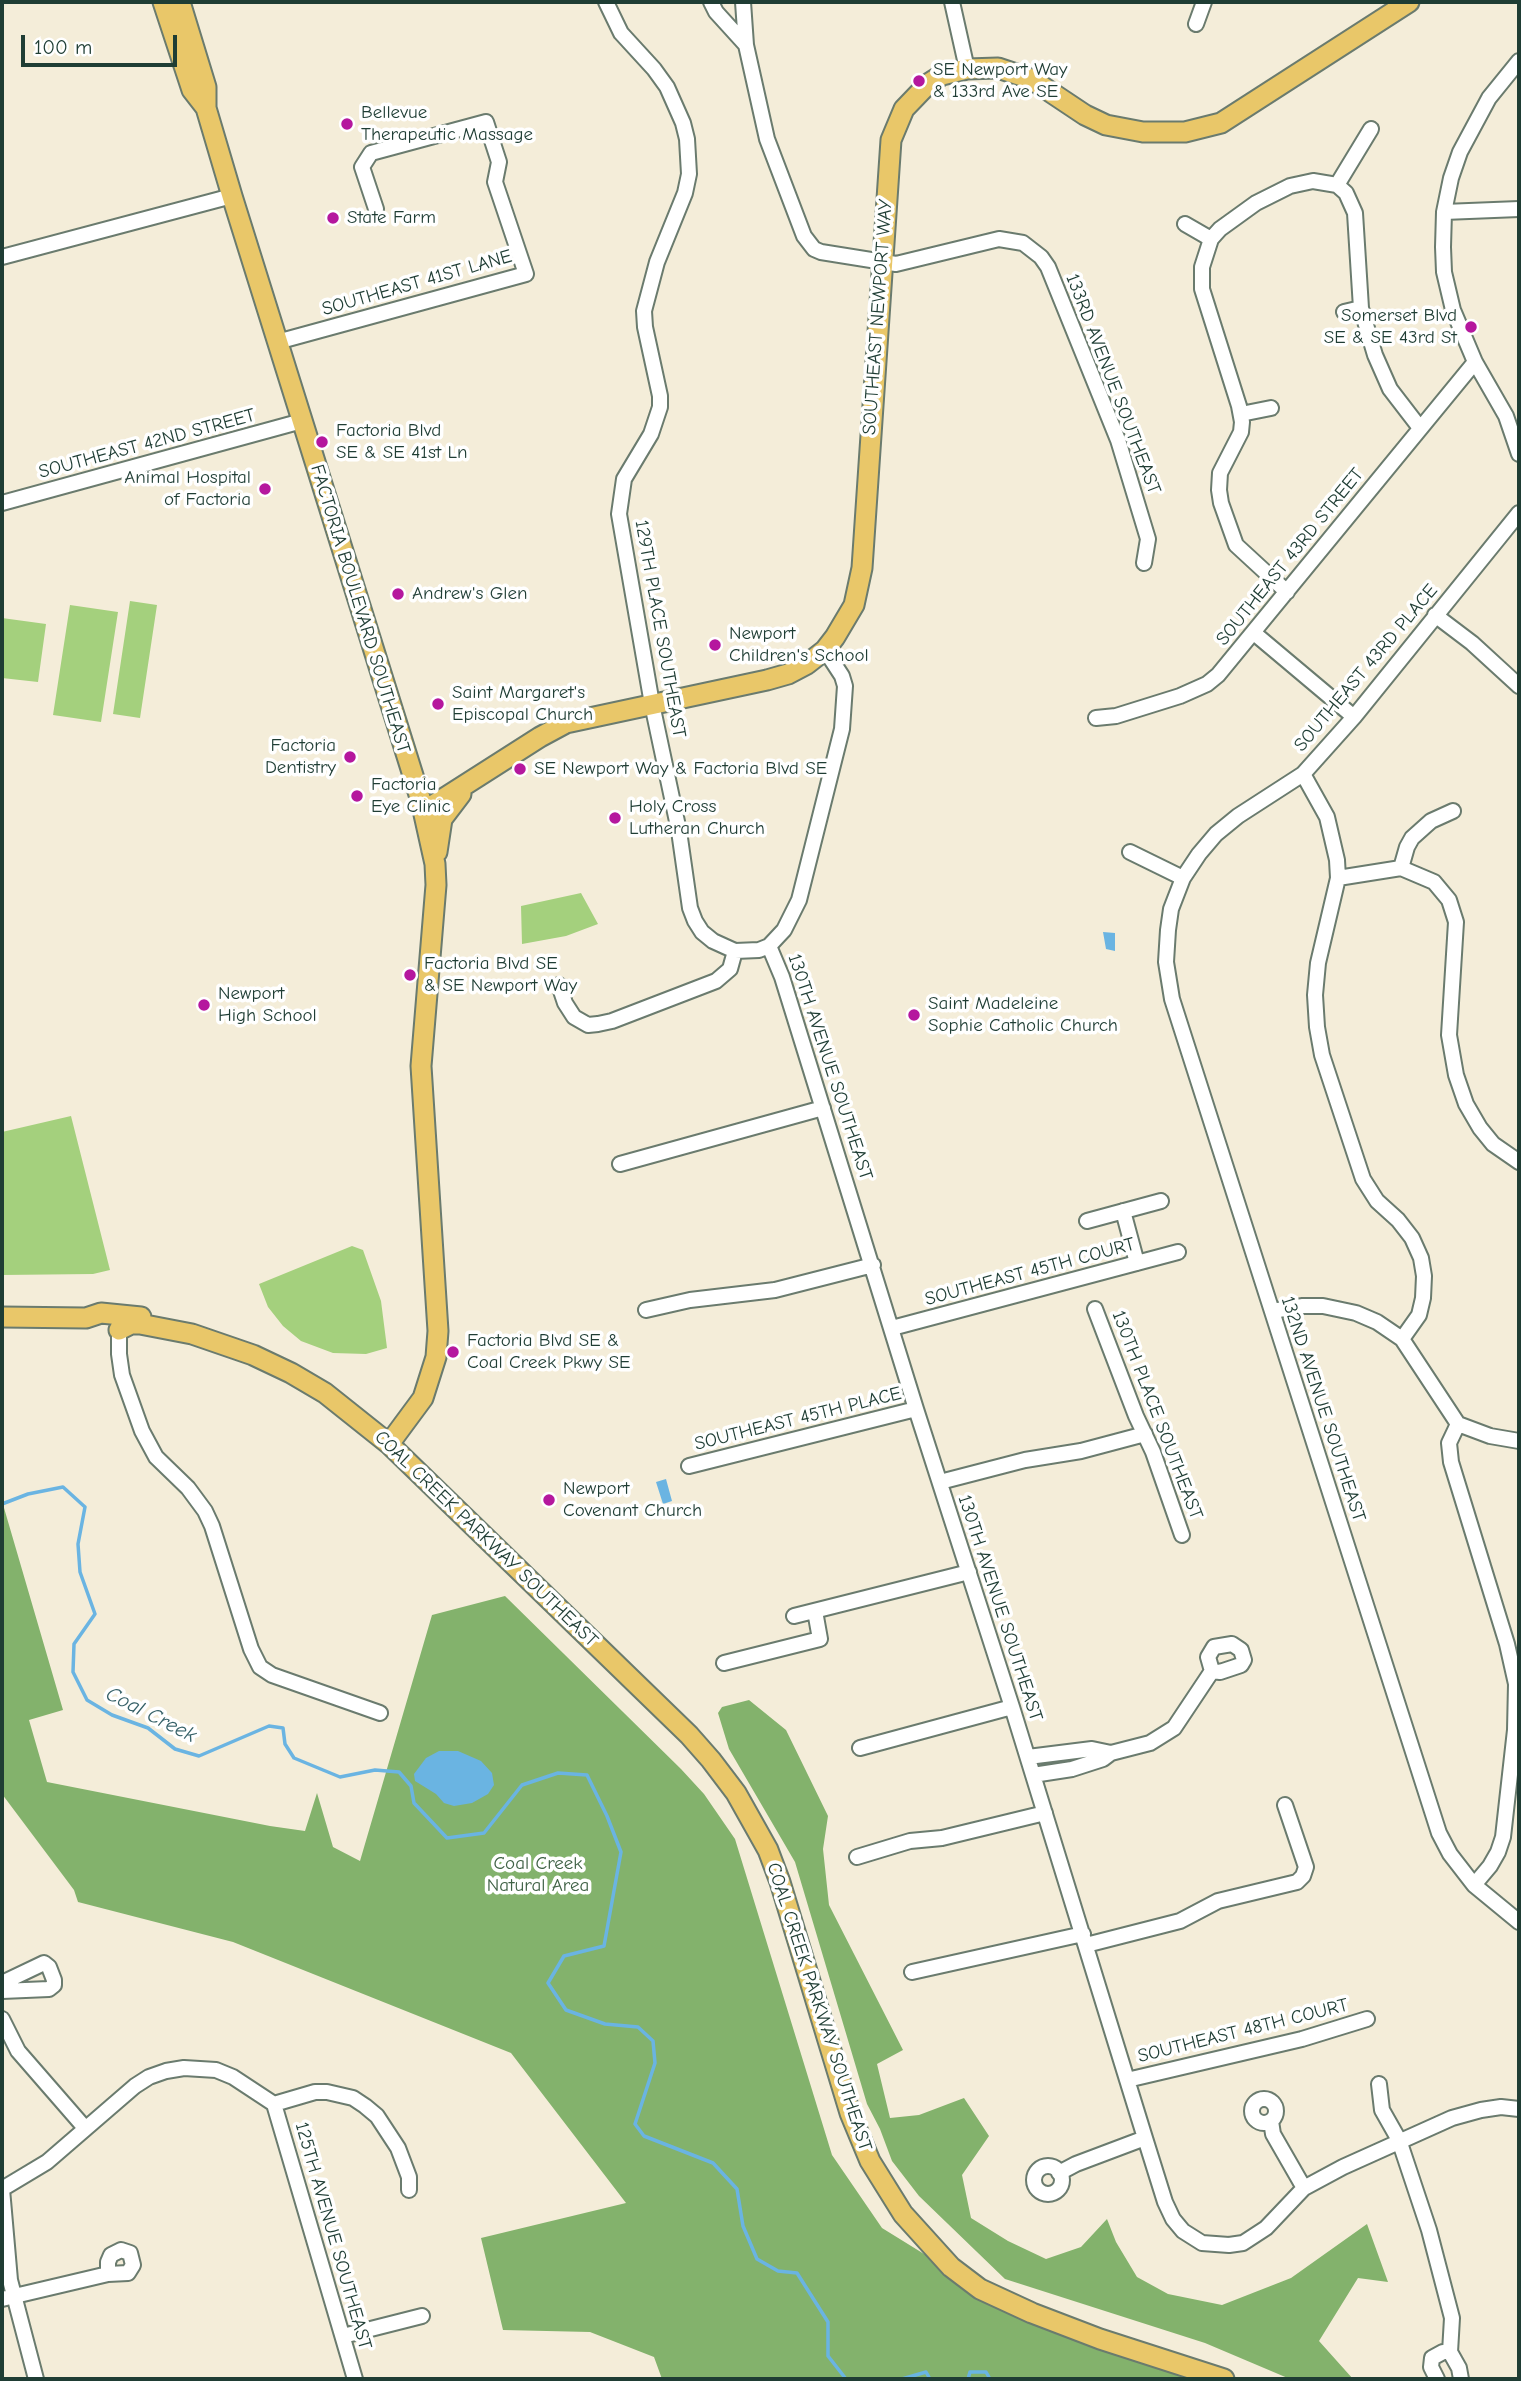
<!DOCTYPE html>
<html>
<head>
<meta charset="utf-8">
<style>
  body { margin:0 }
  #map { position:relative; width:1521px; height:2381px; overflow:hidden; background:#f4edd9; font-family:"Comic Neue",sans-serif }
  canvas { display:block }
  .frame { position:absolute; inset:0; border:4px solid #1f3d34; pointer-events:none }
  .scale { position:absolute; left:21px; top:35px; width:156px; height:32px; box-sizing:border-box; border:4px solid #1f3d34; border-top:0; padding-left:9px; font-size:21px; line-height:24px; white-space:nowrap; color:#1f3d34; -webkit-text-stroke:5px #fff; paint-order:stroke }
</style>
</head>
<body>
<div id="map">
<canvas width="1521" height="2381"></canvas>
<div class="frame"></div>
<div class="scale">100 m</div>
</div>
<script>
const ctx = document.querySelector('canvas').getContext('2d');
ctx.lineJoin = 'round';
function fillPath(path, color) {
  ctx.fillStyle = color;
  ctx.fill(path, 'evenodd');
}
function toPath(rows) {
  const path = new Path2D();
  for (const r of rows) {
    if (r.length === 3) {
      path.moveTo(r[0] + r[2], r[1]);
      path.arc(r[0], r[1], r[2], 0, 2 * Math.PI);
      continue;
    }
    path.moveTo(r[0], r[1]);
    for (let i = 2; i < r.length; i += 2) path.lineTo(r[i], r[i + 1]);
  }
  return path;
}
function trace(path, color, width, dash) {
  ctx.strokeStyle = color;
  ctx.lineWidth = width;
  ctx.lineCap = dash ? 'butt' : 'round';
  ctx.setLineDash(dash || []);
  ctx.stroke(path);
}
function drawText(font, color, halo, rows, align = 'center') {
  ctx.font = font + ' "Comic Neue",sans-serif';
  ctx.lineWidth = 7;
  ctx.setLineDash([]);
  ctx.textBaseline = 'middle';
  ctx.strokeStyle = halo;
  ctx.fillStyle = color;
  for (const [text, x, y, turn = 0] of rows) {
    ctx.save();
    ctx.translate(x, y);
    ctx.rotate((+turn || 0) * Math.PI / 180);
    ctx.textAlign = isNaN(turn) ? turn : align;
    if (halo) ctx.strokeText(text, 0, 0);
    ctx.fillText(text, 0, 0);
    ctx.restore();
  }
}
fillPath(toPath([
  [130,601,157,605,140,718,113,714],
  [70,605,118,612,101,722,53,715],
  [2,618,46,624,38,682,2,678],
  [581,893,598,924,566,936,522,944,521,906],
  [71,1116,110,1270,93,1274,2,1275,2,1132],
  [352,1246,363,1250,381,1301,387,1348,366,1354,333,1353,301,1341,283,1326,268,1307,259,1284]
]), '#a4d07d');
fillPath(toPath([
  [2,1501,63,1710,29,1720,47,1782,270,1826,305,1831,317,1793,333,1847,360,1861,432,1615,505,1596,681,1769,704,1794,735,1839,832,2155,882,2228,984,2291,1220,2379,662,2379,654,2357,590,2332,503,2330,481,2238,626,2203,511,2053,233,1942,78,1902,74,1890,2,1794],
  [749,1700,786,1730,828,1816,823,1849,829,1905,903,2050,877,2064,890,2118,919,2115,964,2098,989,2136,962,2175,971,2218,1008,2241,1046,2259,1081,2247,1107,2219,1116,2242,1137,2277,1168,2294,1222,2305,1291,2278,1367,2224,1388,2282,1358,2278,1319,2341,1353,2379,1290,2379,1205,2343,1005,2279,919,2196,892,2161,880,2129,867,2104,795,1862,729,1749,718,1713,722,1707]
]), '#83b26c');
fillPath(toPath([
  [1103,932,1115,933,1115,951,1106,949],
  [666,1479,672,1501,663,1504,656,1482],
  [439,1751,458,1751,481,1761,492,1773,494,1785,488,1794,472,1803,454,1806,444,1803,436,1794,415,1781,414,1774,426,1758]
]), '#6ab4e2');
trace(toPath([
  [2,1504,28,1494,63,1487,85,1507,78,1544,80,1572,95,1614,74,1644,73,1672,87,1700,112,1715,148,1728,175,1749,199,1756,269,1726,283,1728,285,1744,294,1758,340,1777,375,1770,399,1772,411,1786,414,1803,447,1838,484,1833,522,1785,558,1773,587,1775,607,1816,621,1852,604,1946,564,1956,548,1983,566,2010,605,2024,638,2027,653,2041,655,2063,635,2124,644,2136,713,2163,737,2189,743,2226,757,2259,778,2271,797,2273,828,2322,828,2356,846,2379],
  [902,2379,926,2372,930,2379],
  [968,2379,970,2372,986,2372,990,2379]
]), '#6ab4e2', 3.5);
const minor = toPath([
  [606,2,621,33,654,69,667,87,683,123,687,139,689,174,685,193,657,262,644,311,645,327,660,396,660,407,651,434,624,479,619,514,652,704,679,831,690,908,695,921,702,932,713,941,735,951,759,950,769,946,784,930,799,900,842,729,845,686,842,676,825,650],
  [711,2,716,12,746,45],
  [743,2,746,45,767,139,804,236,814,249,821,252,896,264,999,239,1023,243,1041,257,1048,267,1118,440,1148,539,1144,563],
  [952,2,967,69],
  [1196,24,1204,2],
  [1519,61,1489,98,1460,152,1451,178,1444,212,1443,247,1444,272,1453,310,1475,362,1506,416,1519,454],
  [1337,185,1346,193,1355,213,1361,308,1375,355,1390,389,1420,428],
  [1444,212,1519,209],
  [1185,224,1211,239,1220,229,1256,203,1290,186,1313,181,1337,185,1371,129],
  [1211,239,1202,267,1202,289,1239,406,1242,422,1241,432,1220,473,1219,490,1221,503,1236,545,1287,592],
  [2,257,232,196],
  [1344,312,1361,308],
  [277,342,526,274,495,182,499,162,486,122,371,153,362,167,376,209],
  [1241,414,1271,408],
  [2,503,302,421],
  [1519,513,1354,717,1303,774,1238,816,1216,834,1199,854,1183,878,1171,909,1168,930,1166,962,1172,999,1439,1833,1450,1854,1474,1885,1519,1922],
  [1435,615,1472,643,1519,686],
  [1254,633,1354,717],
  [1096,718,1116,716,1180,696,1207,684,1218,675,1475,362],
  [1303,774,1327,817,1337,860,1338,878,1318,963,1315,995,1317,1027,1322,1055,1363,1179,1377,1201,1398,1220,1412,1238,1421,1258,1424,1276,1423,1298,1419,1315,1402,1339],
  [1130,852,1183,878],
  [1401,868,1407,847,1412,838,1431,821,1453,811],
  [1338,878,1401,868,1434,882,1449,900,1456,922,1449,1035,1456,1075,1466,1104,1480,1128,1493,1144,1519,1162],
  [769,946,782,977,916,1409,1012,1707,1145,2138,1165,2202,1173,2219,1183,2231,1202,2243,1229,2245,1243,2243,1266,2228,1304,2188,1343,2167,1452,2118,1481,2110,1501,2107,1519,2109],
  [559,985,565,1003,574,1017,588,1025,598,1024,612,1021,716,981,730,969,735,951],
  [620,1164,823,1108],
  [1123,1211,1137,1263],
  [1087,1221,1161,1201],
  [1095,1309,1136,1416,1153,1452,1182,1535],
  [646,1310,690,1300,775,1290,873,1265],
  [1272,1311,1303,1306,1323,1306,1356,1313,1377,1322,1402,1339,1458,1424,1490,1436,1519,1441],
  [892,1328,1178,1252],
  [119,1330,119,1354,122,1375,142,1431,156,1457,188,1488,205,1511,212,1526,251,1649,260,1667,272,1675,380,1713],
  [1458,1424,1449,1443,1451,1462,1507,1644,1516,1684,1515,1730,1503,1837,1498,1852,1490,1866,1474,1885],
  [689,1466,916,1409],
  [940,1482,1025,1460,1081,1451,1145,1434],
  [794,1616,969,1572],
  [724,1663,820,1639,815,1611],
  [860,1748,1012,1707],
  [1028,1757,1092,1749,1111,1753,1150,1743,1174,1728,1212,1671,1220,1672,1241,1665,1244,1660,1241,1650,1232,1644,1214,1647,1208,1657,1212,1671],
  [1033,1775,1072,1769,1103,1759,1111,1753],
  [857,1857,910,1841,942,1838,1045,1813],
  [1086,1945,1180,1921,1218,1901,1297,1882,1303,1876,1306,1867,1285,1805],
  [912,1972,1083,1934],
  [2,1983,44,1963,49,1967,54,1980,54,1985,49,1989,2,1991],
  [2,2019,18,2051,85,2128],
  [1127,2080,1302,2039,1367,2019],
  [1379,2084,1382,2110,1399,2140,1429,2230,1452,2318,1450,2352,1459,2368,1461,2379],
  [1264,2111,12],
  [274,2104,355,2379],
  [274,2104,315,2092,327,2092,353,2098,365,2106,377,2116,398,2148,409,2177,409,2190],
  [1271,2121,1273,2134,1304,2188],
  [1048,2180,14],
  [1059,2173,1076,2164,1145,2138],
  [2,2189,47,2162,135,2086,149,2077,166,2071,184,2068,216,2070,233,2077,274,2104],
  [2,2189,10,2280,36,2379],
  [2,2299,108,2274,128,2273,133,2265,130,2253,121,2250,111,2255,108,2262,108,2274],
  [343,2336,422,2316],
  [1437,2379,1431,2367,1432,2358,1443,2352,1450,2352]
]);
const major = toPath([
  [163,2,192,90,206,108],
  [180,2,206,87,206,108,232,196,421,801,435,864,436,885,421,1066,438,1331,436,1357,423,1398,389,1444],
  [424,811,540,737,566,723,767,680,788,674,807,664,825,650,835,637,854,605,862,568,891,140,904,109,928,84,942,75,967,69,998,68,1031,79,1085,115,1106,125,1143,132,1185,132,1221,123,1409,2],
  [437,852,442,819,461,794],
  [2,1317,86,1318,101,1313,141,1317],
  [119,1330,131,1324,140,1324,192,1334,253,1355,291,1373,325,1393,389,1444,689,1735,711,1760,736,1793,768,1850,780,1882,850,2113,870,2161,903,2214,951,2267,980,2289,1032,2313,1100,2339,1224,2379]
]);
trace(minor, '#6a7b6e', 18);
trace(major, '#6a7b6e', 23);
trace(minor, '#fff', 14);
trace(major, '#e9c769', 19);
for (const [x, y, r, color] of [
  [919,81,7,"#b5179e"],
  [347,124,7,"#b5179e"],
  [333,218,7,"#b5179e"],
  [1471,327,7,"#b5179e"],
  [322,442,7,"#b5179e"],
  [265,489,7,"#b5179e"],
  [398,594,7,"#b5179e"],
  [715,645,7,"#b5179e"],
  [438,704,7,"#b5179e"],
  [350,757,7,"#b5179e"],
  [520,769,7,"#b5179e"],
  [357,796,7,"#b5179e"],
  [615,818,7,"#b5179e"],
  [410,975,7,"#b5179e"],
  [204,1005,7,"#b5179e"],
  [914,1015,7,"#b5179e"],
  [453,1352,7,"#b5179e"],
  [549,1500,7,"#b5179e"]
]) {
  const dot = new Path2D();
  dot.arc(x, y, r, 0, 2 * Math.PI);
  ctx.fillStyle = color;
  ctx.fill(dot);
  trace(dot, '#fff', 2.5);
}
drawText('19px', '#1f3d34', '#fff', [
  ["SE Newport Way",933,70],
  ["& 133rd Ave SE",933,92],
  ["Bellevue",361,113],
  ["Therapeutic Massage",361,135],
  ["State Farm",347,218],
  ["Somerset Blvd",1457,316,"right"],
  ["SE & SE 43rd St",1457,338,"right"],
  ["Factoria Blvd",336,431],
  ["SE & SE 41st Ln",336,453],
  ["Animal Hospital",251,478,"right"],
  ["of Factoria",251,500,"right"],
  ["Andrew's Glen",412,594],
  ["Newport",729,634],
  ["Children's School",729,656],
  ["Saint Margaret's",452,693],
  ["Episcopal Church",452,715],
  ["Factoria",336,746,"right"],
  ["Dentistry",336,768,"right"],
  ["SE Newport Way & Factoria Blvd SE",534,769],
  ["Factoria",371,785],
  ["Eye Clinic",371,807],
  ["Holy Cross",629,807],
  ["Lutheran Church",629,829],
  ["Factoria Blvd SE",424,964],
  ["& SE Newport Way",424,986],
  ["Newport",218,994],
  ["High School",218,1016],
  ["Saint Madeleine",928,1004],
  ["Sophie Catholic Church",928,1026],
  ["Factoria Blvd SE &",467,1341],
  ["Coal Creek Pkwy SE",467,1363],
  ["Newport",563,1489],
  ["Covenant Church",563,1511]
], 'left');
drawText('19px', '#1f3d34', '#fff', [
  ["SOUTHEAST 41ST LANE",417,283,-16],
  ["SOUTHEAST NEWPORT WAY",878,317,-86],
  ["133RD AVENUE SOUTHEAST",1113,384,69],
  ["SOUTHEAST 42ND STREET",147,444,-15],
  ["SOUTHEAST 43RD STREET",1290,557,-51],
  ["FACTORIA BOULEVARD SOUTHEAST",360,609,73],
  ["129TH PLACE SOUTHEAST",660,629,80],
  ["SOUTHEAST 43RD PLACE",1366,668,-50],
  ["130TH AVENUE SOUTHEAST",830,1067,72],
  ["SOUTHEAST 45TH COURT",1030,1272,-15],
  ["132ND AVENUE SOUTHEAST",1323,1409,72],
  ["130TH PLACE SOUTHEAST",1157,1415,69],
  ["SOUTHEAST 45TH PLACE",798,1419,-14],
  ["COAL CREEK PARKWAY SOUTHEAST",486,1539,44],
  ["130TH AVENUE SOUTHEAST",1000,1608,72],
  ["COAL CREEK PARKWAY SOUTHEAST",819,2007,72],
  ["SOUTHEAST 48TH COURT",1243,2031,-14],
  ["125TH AVENUE SOUTHEAST",333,2236,74]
]);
drawText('19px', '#406246', '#fff', [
  ["Coal Creek",538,1864],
  ["Natural Area",538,1886]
]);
drawText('italic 21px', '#366168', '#fff', [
  ["Coal Creek",151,1715,27]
]);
</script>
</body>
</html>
